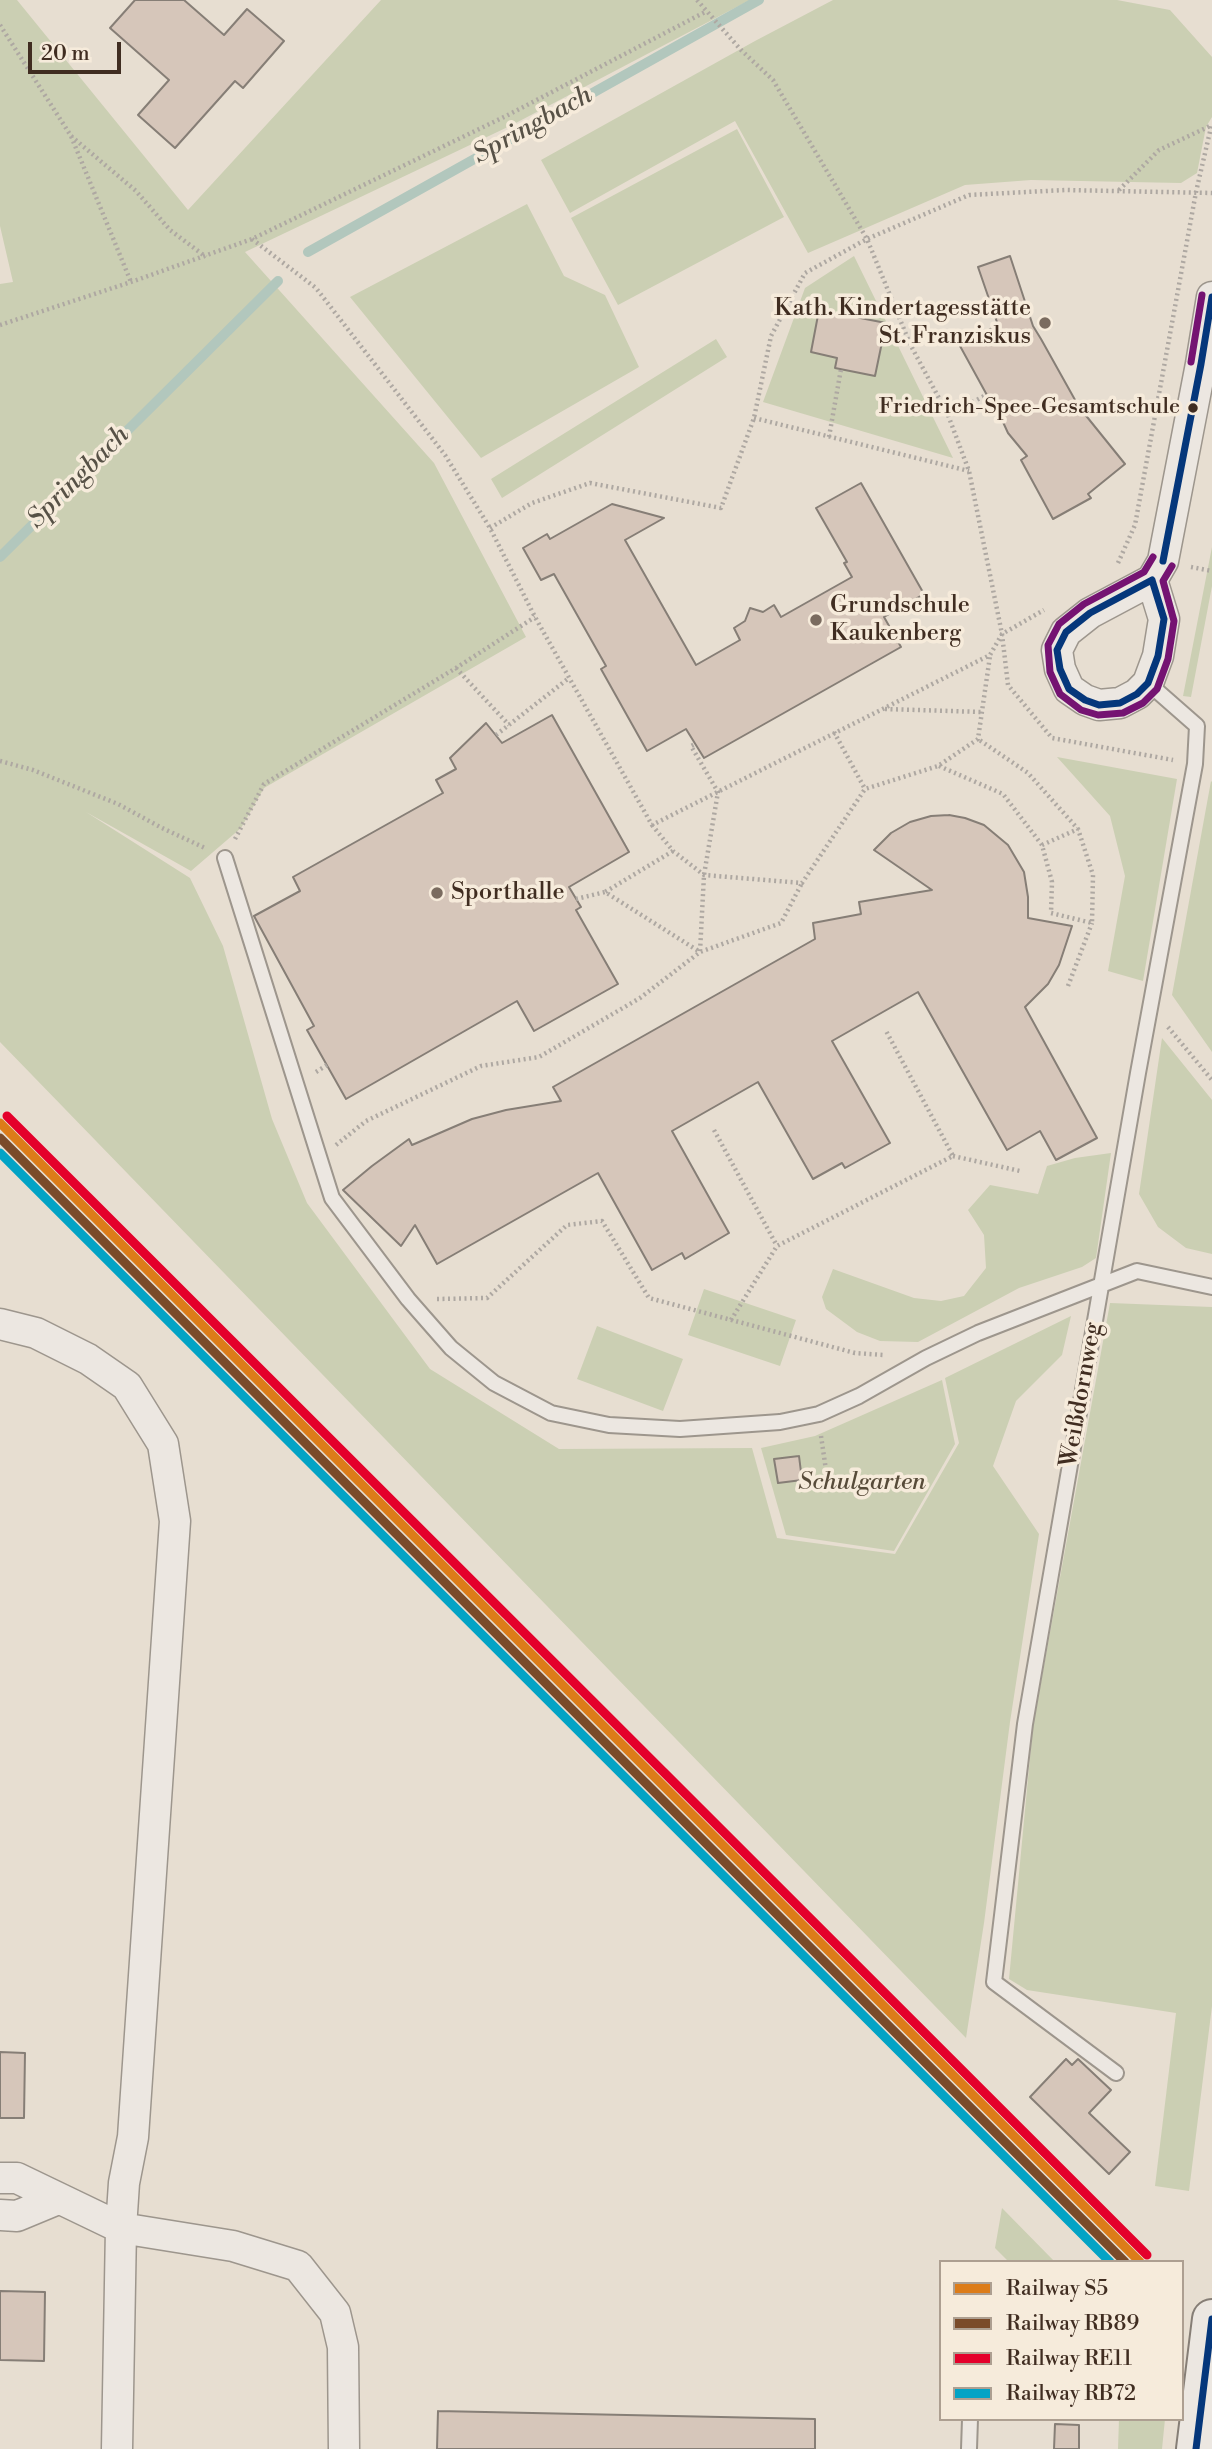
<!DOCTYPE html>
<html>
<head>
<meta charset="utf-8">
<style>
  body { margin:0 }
  #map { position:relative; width:1212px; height:2449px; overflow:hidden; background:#e7ded1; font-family:"Libre Bodoni",serif }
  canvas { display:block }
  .legend { position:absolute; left:939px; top:2260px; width:245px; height:161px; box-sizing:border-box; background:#f6ebdb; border:2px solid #ad9f91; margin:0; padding:9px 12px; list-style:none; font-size:21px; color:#402d21 }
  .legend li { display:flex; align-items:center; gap:14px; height:35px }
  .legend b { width:35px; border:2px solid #ad9f91 }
  .scale { position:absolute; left:28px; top:42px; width:93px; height:32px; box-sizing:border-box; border:4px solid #402d21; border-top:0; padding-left:9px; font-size:21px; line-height:24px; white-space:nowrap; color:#402d21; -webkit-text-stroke:5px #f6ebdb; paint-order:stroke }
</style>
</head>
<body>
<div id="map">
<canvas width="1212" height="2449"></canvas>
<ul class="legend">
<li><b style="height:9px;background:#dc7c19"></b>Railway S5</li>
<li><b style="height:9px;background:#7a4b2a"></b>Railway RB89</li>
<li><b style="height:9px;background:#e4002b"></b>Railway RE11</li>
<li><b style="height:9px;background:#03a3c5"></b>Railway RB72</li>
</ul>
<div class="scale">20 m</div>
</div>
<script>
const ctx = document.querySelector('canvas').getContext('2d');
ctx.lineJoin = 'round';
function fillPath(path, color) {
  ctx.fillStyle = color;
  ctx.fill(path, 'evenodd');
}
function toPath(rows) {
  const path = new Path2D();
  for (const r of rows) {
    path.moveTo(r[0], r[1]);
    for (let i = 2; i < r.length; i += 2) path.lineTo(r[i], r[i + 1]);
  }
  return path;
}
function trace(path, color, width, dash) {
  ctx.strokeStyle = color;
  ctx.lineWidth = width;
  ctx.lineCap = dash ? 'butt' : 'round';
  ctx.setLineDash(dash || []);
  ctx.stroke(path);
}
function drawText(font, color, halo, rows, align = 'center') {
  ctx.font = font + ' "Libre Bodoni",serif';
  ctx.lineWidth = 7;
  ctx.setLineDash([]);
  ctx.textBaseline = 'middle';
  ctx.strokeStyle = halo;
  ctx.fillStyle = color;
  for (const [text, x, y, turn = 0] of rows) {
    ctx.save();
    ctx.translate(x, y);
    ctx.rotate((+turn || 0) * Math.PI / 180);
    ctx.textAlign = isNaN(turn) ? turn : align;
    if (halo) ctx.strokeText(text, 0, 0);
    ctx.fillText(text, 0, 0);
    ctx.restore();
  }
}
fillPath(toPath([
  [0,0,17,0,188,210,381,0,750,0,512,125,245,252,434,463,526,637,264,788,241,828,191,871,86,812,190,878,223,946,272,1119,307,1203,430,1369,559,1449,752,1448,777,1538,895,1554,959,1443,945,1378,1071,1316,1062,1355,1016,1401,993,1466,1039,1534,1010,1722,984,1923,966,2038,0,1042,0,284,13,282,0,226],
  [833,0,1117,0,1170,10,1212,57,1212,117,1206,127,1197,173,1181,183,1031,180,965,185,808,253,735,121,570,213,541,160,755,41],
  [737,129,784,217,618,305,571,218],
  [527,204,564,276,605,295,639,367,481,458,350,297],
  [854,256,953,458,763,402,805,288],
  [716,339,727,357,502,498,491,479],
  [1212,547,1212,586,1191,697,1183,696],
  [1057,757,1177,779,1143,981,1108,971,1125,876,1110,816],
  [1211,781,1212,782,1212,1052,1172,995],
  [1162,1038,1212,1100,1212,1254,1186,1248,1158,1227,1139,1194],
  [1111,1153,1096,1258,1082,1267,1019,1288,918,1342,880,1341,857,1332,826,1309,822,1297,833,1269,914,1298,941,1301,964,1296,986,1268,984,1235,968,1210,990,1185,1038,1194,1047,1166,1075,1158],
  [704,1289,796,1320,780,1366,688,1335],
  [1110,1303,1212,1307,1212,2006,1189,2191,1155,2186,1176,2013,1027,1990,1009,1979,1033,1726],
  [597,1326,683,1359,663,1411,577,1379],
  [942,1380,955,1444,894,1551,786,1535,761,1448,815,1436],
  [1002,2208,1055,2262,1009,2262,995,2248],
  [1119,2419,1165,2419,1162,2449,1118,2449]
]), '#cbcfb3');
trace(toPath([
  [308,252,759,0],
  [0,557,278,281]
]), '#b2c7bd', 10);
const building = toPath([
  [135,0,184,0,224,35,247,9,284,41,243,88,235,81,175,148,138,115,169,80,110,28,135,0],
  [1010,256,1033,326,1041,339,1079,407,1125,464,1088,494,1091,498,1053,519,1021,460,1027,456,1008,433,991,396,988,397,960,346,998,325,978,267,1010,256],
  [819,310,886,323,875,376,835,368,837,358,811,352,819,310],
  [861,483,924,594,884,617,901,647,704,758,686,729,647,751,601,669,606,666,554,574,541,580,523,548,547,534,550,539,612,504,664,518,625,540,696,665,740,640,734,628,745,621,750,608,763,612,774,605,781,617,852,577,844,563,847,562,816,508,861,483],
  [552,715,629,852,569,887,581,907,576,910,618,984,534,1031,517,1001,346,1099,307,1030,314,1026,254,916,300,891,293,877,443,793,436,780,456,769,450,758,486,723,502,743,552,715],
  [949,815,965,818,984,825,1008,845,1024,872,1028,897,1028,918,1072,926,1059,965,1048,984,1025,1007,1097,1138,1056,1160,1040,1131,1007,1150,918,992,832,1041,890,1143,845,1168,842,1163,813,1179,758,1082,672,1131,729,1233,685,1259,682,1253,652,1270,598,1173,437,1264,415,1225,401,1246,343,1190,372,1166,409,1139,412,1145,472,1119,506,1110,561,1101,553,1087,815,939,813,923,861,914,859,902,932,890,874,850,891,833,910,822,931,816,949,815],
  [799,1456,802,1480,778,1483,774,1459,799,1456],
  [0,2052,25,2053,24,2118,0,2118,0,2052],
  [1066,2059,1072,2065,1078,2059,1111,2090,1089,2113,1130,2152,1109,2174,1030,2097,1066,2059],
  [0,2291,45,2292,44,2361,0,2360,0,2291],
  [438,2411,815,2419,815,2449,437,2449,438,2411],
  [1055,2424,1079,2425,1079,2449,1054,2449,1055,2424]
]);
fillPath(building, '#d6c6ba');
trace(building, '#867e76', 2);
const service = toPath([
  [225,858,332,1198,408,1299,451,1348,494,1383,551,1413,609,1425,680,1429,780,1422,819,1414,859,1396,926,1358,978,1333,1137,1271,1212,1287],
  [1116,2073,994,1982,1025,1724,1138,1073,1195,764,1197,726,1148,683],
  [969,2449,970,2419]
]);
const minor = toPath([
  [1152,580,1164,619,1158,656,1148,683,1137,694,1120,703,1099,705,1085,700,1069,689,1060,669,1057,650,1066,632,1090,613,1152,580,1163,561,1201,364,1212,297],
  [0,1324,36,1333,88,1359,127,1386,163,1444,175,1521,133,2137,124,2183,121,2228,117,2449],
  [0,2178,17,2178,121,2228,233,2246,298,2266,335,2313,343,2347,344,2449],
  [0,2215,17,2216,58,2199]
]);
const secondary = toPath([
  [1196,2449,1212,2319]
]);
trace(service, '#9d968d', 18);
trace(minor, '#9d968d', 33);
trace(secondary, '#867e76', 42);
trace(toPath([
  [697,0,741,50,773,80,867,239,910,344,948,415,969,471,1002,634,1008,685,1052,738,1173,760],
  [0,25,71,136,131,282],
  [71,136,136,191,170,230,206,257],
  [1119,190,1159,150,1210,126],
  [252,239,316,288,445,455,490,528,535,617,652,825,990,655,1002,634,1044,610],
  [0,325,131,282,252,239,506,116,707,11],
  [948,415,986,395],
  [754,418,969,471],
  [829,437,841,369],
  [490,528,532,503,590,483,721,508,754,418,771,336,805,273,867,239,969,195,1065,190,1212,193],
  [1118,563,1135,525,1196,192,1212,123],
  [1191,567,1212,571],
  [456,668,509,725],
  [885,709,982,712],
  [834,732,865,789],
  [496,735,569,678],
  [0,761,33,770,118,804,162,828,205,848],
  [939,766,1003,794,1042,845,1052,882,1051,913,1092,923,1093,875,1078,829,1028,773,978,739],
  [652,825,673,851,704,875,802,883,865,789,938,766,978,739,990,656],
  [235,839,264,784,456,668,535,617],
  [1042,845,1078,829],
  [673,851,605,892,700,952,781,923,802,883],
  [576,899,605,892],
  [1068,986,1092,923],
  [1168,1027,1212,1080],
  [316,1072,327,1065],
  [714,1130,777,1246],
  [336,1145,366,1121,481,1066,539,1057,640,998,700,952,704,875,718,792,691,746,695,744],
  [953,1156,1020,1171],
  [437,1299,487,1298,567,1225,602,1221,649,1298,855,1353,884,1355],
  [731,1320,777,1246,953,1156,885,1029],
  [821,1436,826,1470]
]), '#aea8a2', 4.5, [2, 3.5]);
trace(service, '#ece7e1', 14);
trace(minor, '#ece7e1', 30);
trace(secondary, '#ece7e1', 38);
trace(toPath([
  [1201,364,1212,297],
  [1163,561,1201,364],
  [1163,561,1201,364],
  [1152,580,1164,619,1158,656,1148,683,1137,694,1120,703,1099,705,1085,700,1069,689,1060,669,1057,650,1066,632,1090,613,1152,580],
  [1196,2449,1212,2319]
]), '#05377b', 7);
trace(toPath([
  [1191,362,1202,295],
  [1153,557,1144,572,1084,604,1059,624,1048,645,1050,672,1060,694,1081,710,1098,715,1123,713,1143,703,1157,689,1168,659,1174,621,1163,581,1172,566]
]), '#751372', 7);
trace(toPath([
  [0,1123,1140,2262]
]), '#dc7c19', 9);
trace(toPath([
  [0,1138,1125,2262]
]), '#7a4b2a', 9);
trace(toPath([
  [7,1116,1147,2255]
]), '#e4002b', 9);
trace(toPath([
  [0,1153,1110,2262]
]), '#03a3c5', 9);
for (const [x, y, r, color] of [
  [1045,323,7,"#7a6b5f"],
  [1193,408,6,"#402d21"],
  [816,620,7,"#7a6b5f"],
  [437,893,7,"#7a6b5f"]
]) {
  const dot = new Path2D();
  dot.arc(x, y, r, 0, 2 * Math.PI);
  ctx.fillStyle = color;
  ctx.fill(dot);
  trace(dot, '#f6ebdb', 2.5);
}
drawText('22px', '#402d21', '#f6ebdb', [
  ["Friedrich-Spee-Gesamtschule",1180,408]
], 'right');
drawText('24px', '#402d21', '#f6ebdb', [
  ["Kath. Kindertagesstätte",1031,309,"right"],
  ["St. Franziskus",1031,337,"right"],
  ["Grundschule",830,606],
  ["Kaukenberg",830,634],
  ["Sporthalle",451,893]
], 'left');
drawText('24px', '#402d21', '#f6ebdb', [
  ["Weißdornweg",1082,1395,-80]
]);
drawText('italic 24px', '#574b39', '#f6ebdb', [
  ["Schulgarten",862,1483]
]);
drawText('italic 26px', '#575146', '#f6ebdb', [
  ["Springbach",533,126,-29],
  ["Springbach",79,478,-45]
]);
</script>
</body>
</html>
